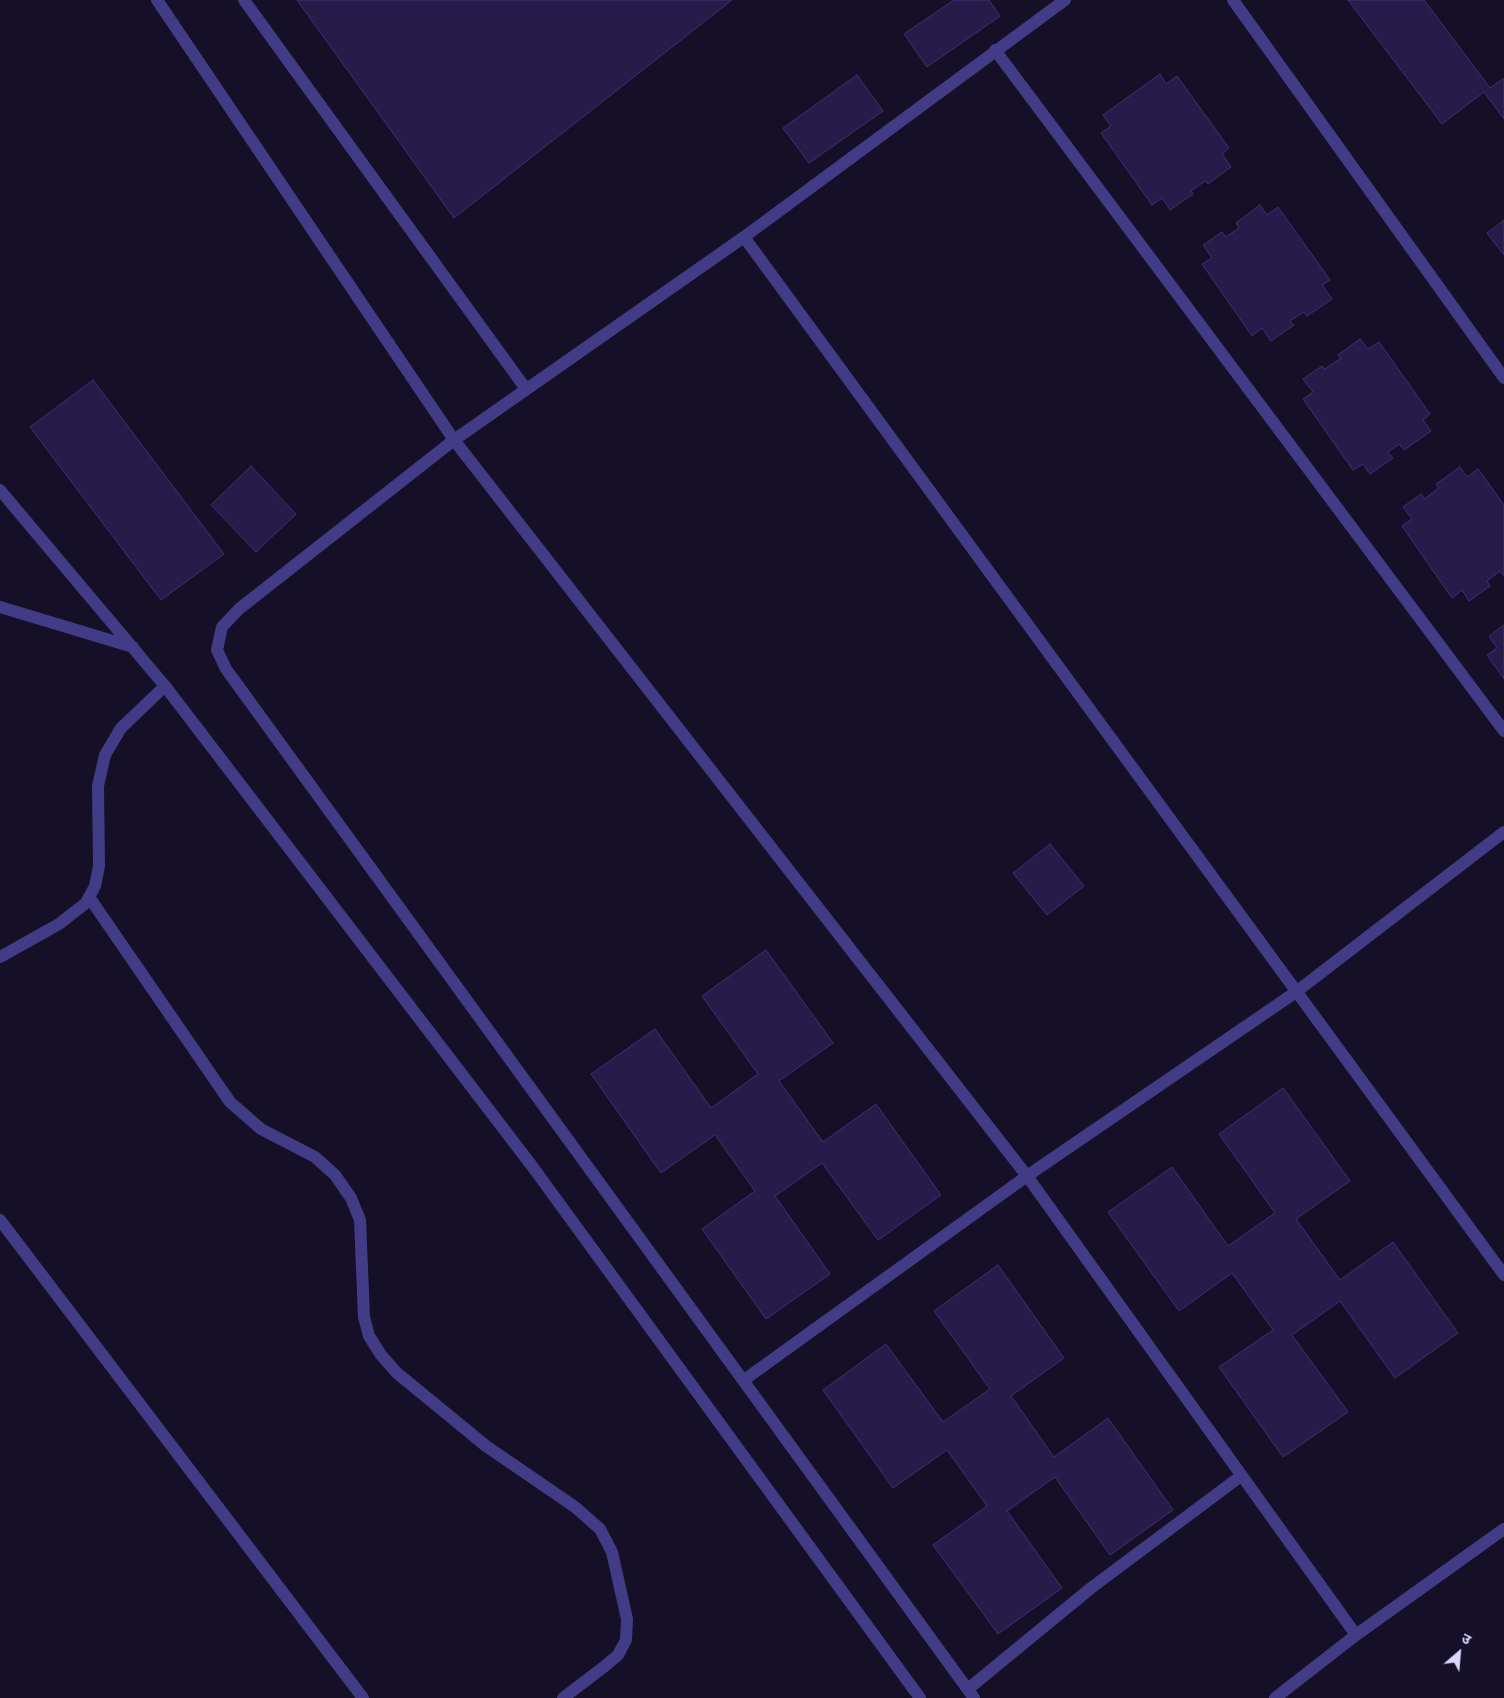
<!DOCTYPE html>
<html>
<head>
<meta charset="utf-8">
<style>
  body { margin:0 }
  #map { position:relative; width:1504px; height:1698px; overflow:hidden; background:#151028; font-family:"Source Sans 3","Noto Sans Devanagari",sans-serif }
  canvas { display:block }
  .north { position:absolute; left:1434px; top:1628px; width:50px; height:50px; -webkit-text-stroke:4px #151028; paint-order:stroke; rotate:27deg; font-size:14px; font-weight:700; line-height:20px; text-align:center; color:#ddd7ff }
  .north::after { content:''; display:block; margin:auto; width:18px; height:22px; background:#ddd7ff; clip-path:polygon(50% 0,100% 100%,50% 72%,0 100%) }
</style>
</head>
<body>
<div id="map">
<canvas width="1504" height="1698"></canvas>
<div class="north">उ</div>
</div>
<script>
const ctx = document.querySelector('canvas').getContext('2d');
ctx.lineJoin = 'round';
function fillPath(path, color) {
  ctx.fillStyle = color;
  ctx.fill(path, 'evenodd');
}
function toPath(rows) {
  const path = new Path2D();
  for (const r of rows) {
    path.moveTo(r[0], r[1]);
    for (let i = 2; i < r.length; i += 2) path.lineTo(r[i], r[i + 1]);
  }
  return path;
}
function trace(path, color, width, dash) {
  ctx.strokeStyle = color;
  ctx.lineWidth = width;
  ctx.lineCap = dash ? 'butt' : 'round';
  ctx.setLineDash(dash || []);
  ctx.stroke(path);
}
const building = toPath([
  [297,0,732,0,454,218,297,0],
  [954,0,989,0,1000,16,927,67,904,34,954,0],
  [1348,0,1424,0,1490,88,1504,78,1504,119,1484,92,1442,124,1348,0],
  [1160,74,1166,84,1177,76,1229,148,1222,154,1231,167,1208,184,1205,181,1191,191,1193,194,1170,210,1162,198,1152,205,1101,133,1111,126,1103,115,1160,74],
  [857,75,883,111,809,163,783,128,857,75],
  [1260,205,1267,215,1278,207,1330,280,1322,285,1332,299,1307,316,1304,312,1290,321,1294,325,1271,341,1262,328,1252,336,1202,264,1212,258,1203,245,1222,232,1226,237,1239,228,1236,223,1260,205],
  [1504,220,1504,255,1487,233,1504,220],
  [1360,339,1368,349,1379,342,1430,414,1423,420,1431,431,1404,450,1399,444,1388,452,1393,458,1370,474,1363,464,1353,470,1303,399,1313,392,1303,379,1322,366,1325,369,1341,358,1338,355,1360,339],
  [93,380,224,554,161,600,30,427,93,380],
  [251,466,296,514,256,552,211,505,251,466],
  [1460,467,1467,477,1478,469,1504,505,1504,576,1500,571,1487,581,1490,586,1469,601,1462,590,1452,598,1402,526,1412,519,1403,507,1421,494,1424,499,1439,488,1436,484,1460,467],
  [1504,625,1504,679,1487,655,1497,648,1489,636,1504,625],
  [1050,844,1084,886,1047,915,1013,873,1050,844],
  [766,950,833,1043,779,1081,823,1142,876,1104,941,1195,878,1240,822,1163,775,1196,830,1274,766,1319,702,1229,755,1191,715,1135,661,1173,591,1074,655,1029,711,1108,758,1074,702,996,766,950],
  [1283,1088,1350,1181,1296,1219,1340,1280,1393,1242,1458,1333,1395,1378,1340,1301,1292,1335,1348,1412,1283,1457,1219,1367,1273,1330,1232,1273,1179,1311,1108,1212,1172,1167,1228,1246,1275,1213,1219,1134,1283,1088],
  [998,1265,1064,1358,1011,1396,1054,1457,1108,1418,1173,1510,1110,1555,1055,1477,1007,1511,1062,1588,998,1634,933,1545,987,1506,947,1450,893,1488,823,1390,886,1344,943,1422,990,1389,934,1311,998,1265]
]);
fillPath(building, '#271c49');
trace(building, '#402f74', 1);
trace(toPath([
  [157,0,454,440,1027,1176,1356,1635],
  [244,0,526,389],
  [1233,0,1504,378],
  [995,50,1504,731],
  [744,237,1504,1275],
  [0,490,165,686,532,1166,920,1698],
  [0,607,133,647],
  [89,897,230,1102,261,1129,315,1157,335,1175,351,1198,360,1220,364,1317,369,1336,381,1355,397,1373,486,1446,575,1507,600,1529,612,1552,627,1619,626,1640,618,1655,605,1666,563,1698],
  [0,957,59,924,86,903,95,886,99,866,98,786,105,755,121,728,165,686],
  [0,1220,363,1698],
  [744,1380,1027,1176,1296,992,1504,832],
  [968,1689,1091,1588,1241,1476],
  [974,1698,226,669,217,650,222,627,239,609,454,440,744,237,1065,0],
  [1275,1698,1356,1635,1504,1529]
]), '#423c86', 12);
</script>
</body>
</html>
